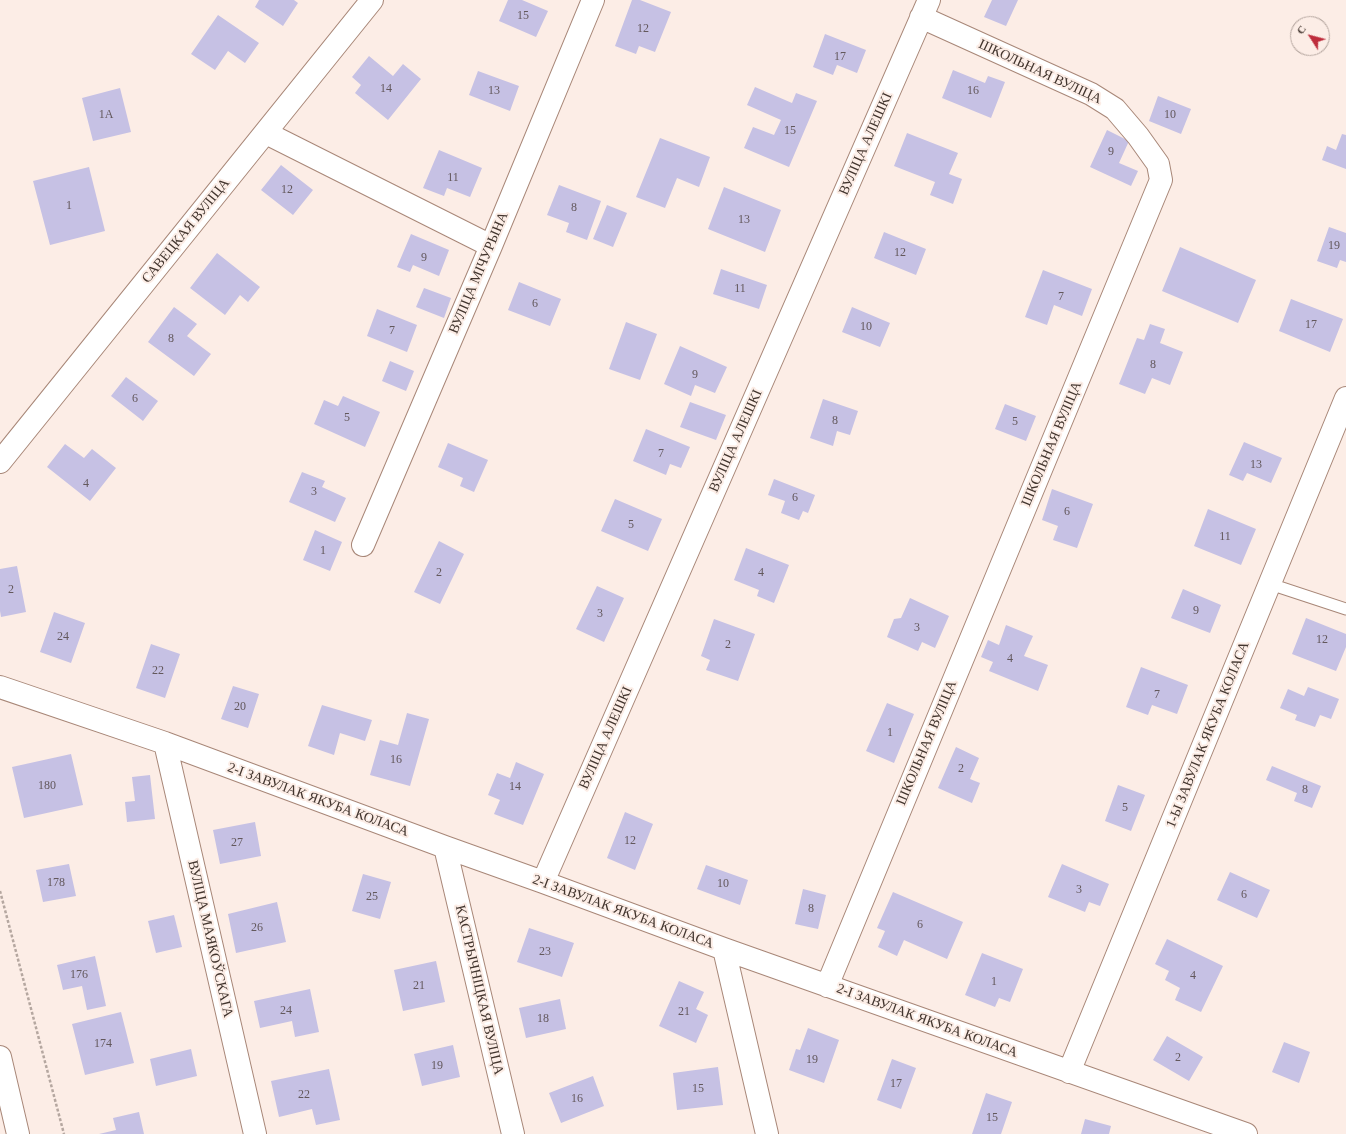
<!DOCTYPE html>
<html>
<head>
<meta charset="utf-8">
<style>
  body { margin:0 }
  #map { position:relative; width:1346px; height:1134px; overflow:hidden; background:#fcede6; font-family:Georgia,serif }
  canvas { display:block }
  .north { position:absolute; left:1290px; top:16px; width:40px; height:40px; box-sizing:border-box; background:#fcede6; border:1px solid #b2a39c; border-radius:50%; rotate:306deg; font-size:11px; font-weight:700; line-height:16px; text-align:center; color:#42352e }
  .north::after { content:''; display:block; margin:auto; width:14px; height:18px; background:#be2d3c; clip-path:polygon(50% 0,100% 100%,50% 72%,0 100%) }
</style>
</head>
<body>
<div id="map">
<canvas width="1346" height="1134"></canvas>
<div class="north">С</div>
</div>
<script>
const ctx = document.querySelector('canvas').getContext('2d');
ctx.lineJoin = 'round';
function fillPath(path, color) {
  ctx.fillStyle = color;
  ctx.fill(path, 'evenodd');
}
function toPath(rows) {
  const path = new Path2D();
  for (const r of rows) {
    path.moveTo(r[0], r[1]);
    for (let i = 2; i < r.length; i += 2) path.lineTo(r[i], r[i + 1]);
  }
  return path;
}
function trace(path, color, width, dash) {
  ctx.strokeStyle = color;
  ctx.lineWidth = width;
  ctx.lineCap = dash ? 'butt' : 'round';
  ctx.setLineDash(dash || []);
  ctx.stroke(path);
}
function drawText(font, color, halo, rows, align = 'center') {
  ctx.font = font + ' Georgia,serif';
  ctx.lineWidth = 4;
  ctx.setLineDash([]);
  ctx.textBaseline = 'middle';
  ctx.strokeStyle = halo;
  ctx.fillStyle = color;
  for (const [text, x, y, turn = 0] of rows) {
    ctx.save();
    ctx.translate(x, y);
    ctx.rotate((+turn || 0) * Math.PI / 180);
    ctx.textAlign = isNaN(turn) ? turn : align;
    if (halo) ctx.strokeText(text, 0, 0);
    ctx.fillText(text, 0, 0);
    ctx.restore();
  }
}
fillPath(toPath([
  [259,0,294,0,298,3,283,26,255,7],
  [508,0,522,0,548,11,536,37,499,21],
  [632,0,640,0,671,12,655,52,639,46,636,54,615,46],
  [992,0,1018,0,1006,26,984,17],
  [218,15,259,43,245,63,228,51,215,70,191,54],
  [825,34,866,50,857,73,837,65,833,75,813,67],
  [369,56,393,76,403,64,421,79,388,120,355,93,361,85,352,77],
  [953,70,985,83,988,76,1005,82,991,118,942,98],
  [478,71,519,86,510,111,469,95],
  [755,87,792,103,796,93,817,101,789,167,744,148,753,127,774,135,781,120,747,105],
  [120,88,131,132,93,141,82,98],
  [1158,96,1191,109,1181,134,1149,121],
  [1107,130,1129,141,1119,163,1138,171,1131,186,1090,167],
  [907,133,958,153,949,174,962,179,953,204,930,195,935,182,894,166],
  [1342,134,1346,135,1346,169,1322,160,1327,146,1336,150],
  [660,138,710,157,699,187,677,178,665,208,636,197],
  [439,150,482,168,470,197,447,188,444,196,423,188],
  [281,165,313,190,293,215,261,190],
  [89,167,105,231,50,245,33,181],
  [559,185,601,201,587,240,566,232,569,223,547,215],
  [724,187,781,210,765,252,708,229],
  [607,205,627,213,613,247,593,239],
  [1329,227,1346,233,1346,262,1340,260,1337,268,1317,261],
  [884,232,926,249,916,275,874,258],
  [411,234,449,250,439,276,413,265,410,272,397,267],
  [1180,247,1256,280,1238,323,1162,291],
  [217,253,260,287,248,302,240,295,225,315,190,288],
  [721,269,767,285,759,309,713,294],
  [1043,270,1092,289,1082,316,1054,305,1047,325,1025,317],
  [519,282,561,299,550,326,508,310],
  [424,288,451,298,444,318,416,307],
  [1291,299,1343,319,1330,352,1279,331],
  [174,307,197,324,187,336,211,354,194,376,148,342],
  [852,307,890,323,880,347,842,332],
  [377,309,417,325,407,352,367,336],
  [626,322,657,334,640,380,609,369],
  [1150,324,1165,329,1160,343,1183,352,1170,385,1152,378,1145,394,1119,384,1137,338,1144,340],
  [680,346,727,367,715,393,695,385,691,396,664,384],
  [390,361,414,371,406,391,382,381],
  [126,377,158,401,143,421,111,396],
  [343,396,380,412,365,447,314,424,324,400,338,406],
  [823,399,858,411,850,435,837,431,833,446,810,438],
  [690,402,726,415,716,440,680,427],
  [1005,404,1036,416,1026,441,995,429],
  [646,429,690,447,681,468,670,464,666,475,633,461],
  [1244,442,1282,458,1271,483,1247,473,1243,481,1229,475],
  [448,443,488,460,474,492,460,486,463,478,438,467],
  [65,444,84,458,92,449,116,468,90,501,47,467],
  [302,472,325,481,322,487,346,498,335,522,289,502],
  [774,479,815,495,808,513,803,511,799,520,781,513,785,501,768,495],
  [1052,489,1093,504,1077,548,1053,540,1058,526,1042,520],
  [615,499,662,519,648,551,601,531],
  [1208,509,1256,529,1241,565,1194,546],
  [315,530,342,542,330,571,303,560],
  [439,541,464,554,440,604,414,592],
  [746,548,789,565,774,603,757,596,759,590,734,580],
  [17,566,26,612,1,617,0,611,0,569],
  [597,586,624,598,604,642,576,629],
  [1183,589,1221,605,1210,633,1171,618],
  [910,598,949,616,935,648,922,642,918,651,887,637,894,619,901,618],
  [54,612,85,623,71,663,40,652],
  [1306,618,1346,634,1346,647,1336,671,1292,654],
  [714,619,755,634,738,681,706,670,710,660,701,656],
  [1006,625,1033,636,1024,656,1048,665,1038,691,989,671,993,662,981,657,988,640,999,645],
  [151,644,180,654,165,698,136,688],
  [1141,667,1188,685,1177,714,1152,705,1148,715,1126,707],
  [233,686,259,694,248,728,221,719],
  [1308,687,1339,699,1331,719,1320,715,1315,727,1295,720,1297,715,1280,708,1288,689,1304,696],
  [887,703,914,714,894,763,866,751],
  [322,705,372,720,365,741,340,733,334,755,308,746],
  [407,713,429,719,410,786,370,775,380,740,398,745],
  [956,747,979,758,970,779,980,783,972,803,938,788],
  [71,754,83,805,24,818,12,767],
  [516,762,544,774,523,825,494,814,500,800,488,795,497,773,510,778],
  [1272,766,1321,786,1312,808,1294,801,1297,793,1266,780],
  [150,775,155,819,127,822,125,802,135,801,132,777],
  [1118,785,1145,795,1131,831,1105,821],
  [625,812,653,824,635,870,607,858],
  [255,822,261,856,220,864,213,830],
  [69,864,76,896,43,902,36,870],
  [1062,864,1109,884,1100,906,1089,902,1085,912,1048,897],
  [706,865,748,880,740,905,697,889],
  [1230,872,1270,890,1257,918,1217,900],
  [363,874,391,882,380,919,352,911],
  [803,889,826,895,818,929,795,924],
  [893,892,963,922,947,959,904,940,897,956,878,947,885,931,877,928],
  [277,902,286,942,236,953,228,914],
  [174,915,182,947,156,953,148,921],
  [529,928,574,943,562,977,517,962],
  [1167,939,1223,966,1201,1012,1175,1000,1180,988,1165,980,1169,971,1155,964],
  [982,953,1023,969,1010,1002,999,998,995,1007,965,995],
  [95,956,106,1006,87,1010,82,986,63,990,57,965],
  [436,961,445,1002,403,1011,394,970],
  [679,981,704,992,696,1009,708,1015,696,1043,659,1026],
  [310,989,319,1032,295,1037,292,1021,260,1028,254,1001],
  [560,999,566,1029,526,1038,519,1008],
  [121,1012,134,1063,85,1075,72,1024],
  [808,1028,839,1040,824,1083,789,1070,796,1049,800,1050],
  [1167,1036,1203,1057,1189,1081,1153,1060],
  [1284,1042,1310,1052,1299,1083,1272,1072],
  [453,1045,460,1077,422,1086,414,1054],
  [191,1049,197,1076,156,1086,150,1059],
  [892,1059,916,1068,901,1109,877,1100],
  [718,1067,723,1105,677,1110,673,1073],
  [329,1069,340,1120,316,1125,312,1109,279,1117,271,1081],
  [593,1076,604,1106,561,1123,549,1093],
  [986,1093,1012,1102,1001,1134,972,1134],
  [139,1112,144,1134,99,1134,116,1130,113,1118],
  [1085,1119,1111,1126,1109,1134,1081,1134]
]), '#c6c1e4');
const service = toPath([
  [1270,584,1346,609]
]);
const minor = toPath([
  [266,133,491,246],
  [363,545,491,246,593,0],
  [0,687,165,743,445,847,543,882,724,949,1246,1134],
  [165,743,255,1134],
  [445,847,513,1134],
  [543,882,929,0],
  [724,949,767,1134],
  [827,986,1161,180,1158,164,1138,136,1115,109,1091,94,921,17],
  [1069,1072,1346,398]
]);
const tertiary = toPath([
  [0,462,372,0]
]);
const secondary = toPath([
  [0,1057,18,1134]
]);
trace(service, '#a88778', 13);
trace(minor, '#a88778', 24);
trace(tertiary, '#a88778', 24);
trace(secondary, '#a88778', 24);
trace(toPath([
  [0,891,64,1134]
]), '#b5a7a0', 2.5, [3, 2]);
trace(service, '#fff', 11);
trace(minor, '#fff', 22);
trace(tertiary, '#fff', 22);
trace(secondary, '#fff', 22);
drawText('12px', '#63585c', null, [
  ["15",523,16],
  ["12",643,29],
  ["17",840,57],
  ["14",386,89],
  ["13",494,91],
  ["16",973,91],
  ["1А",106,115],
  ["10",1170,115],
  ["15",790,131],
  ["9",1111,152],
  ["11",453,178],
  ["12",287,190],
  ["1",69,206],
  ["8",574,208],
  ["13",744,220],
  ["19",1334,246],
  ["12",900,253],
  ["9",424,258],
  ["11",740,289],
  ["7",1061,297],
  ["6",535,304],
  ["17",1311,325],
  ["10",866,327],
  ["7",392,331],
  ["8",171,339],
  ["8",1153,365],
  ["9",695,375],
  ["6",135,399],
  ["5",347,418],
  ["8",835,421],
  ["5",1015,422],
  ["7",661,454],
  ["13",1256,465],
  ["4",86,484],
  ["3",314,492],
  ["6",795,498],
  ["6",1067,512],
  ["5",631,525],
  ["11",1225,537],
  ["1",323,551],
  ["2",439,573],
  ["4",761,573],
  ["2",11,590],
  ["9",1196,611],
  ["3",600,614],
  ["3",917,628],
  ["24",63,637],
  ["12",1322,640],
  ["2",728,645],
  ["4",1010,659],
  ["22",158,671],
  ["7",1157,695],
  ["20",240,707],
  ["1",890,733],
  ["16",396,760],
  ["2",961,769],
  ["180",47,786],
  ["14",515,787],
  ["8",1305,790],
  ["5",1125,808],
  ["12",630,841],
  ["27",237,843],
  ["178",56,883],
  ["10",723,884],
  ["3",1079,890],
  ["6",1244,895],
  ["25",372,897],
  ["8",811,909],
  ["6",920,925],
  ["26",257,928],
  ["23",545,952],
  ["176",79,975],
  ["4",1193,976],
  ["1",994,982],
  ["21",419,986],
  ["24",286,1011],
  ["21",684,1012],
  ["18",543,1019],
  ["174",103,1044],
  ["2",1178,1058],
  ["19",812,1060],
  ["19",437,1066],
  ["17",896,1084],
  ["15",698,1089],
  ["22",304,1095],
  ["16",577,1099],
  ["15",992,1118]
]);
drawText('14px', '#42352e', '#fcede6', [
  ["ШКОЛЬНАЯ ВУЛІЦА",1040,72,25],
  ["ВУЛІЦА АЛЕШКІ",866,144,-66],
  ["САВЕЦКАЯ ВУЛІЦА",186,231,-51],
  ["ВУЛІЦА МІЧУРЫНА",479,273,-67],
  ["ВУЛІЦА АЛЕШКІ",736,441,-66],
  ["ШКОЛЬНАЯ ВУЛІЦА",1052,444,-67],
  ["1-Ы ЗАВУЛАК ЯКУБА КОЛАСА",1208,735,-68],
  ["ВУЛІЦА АЛЕШКІ",606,738,-66],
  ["ШКОЛЬНАЯ ВУЛІЦА",927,743,-67],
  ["2-І ЗАВУЛАК ЯКУБА КОЛАСА",318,800,20],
  ["2-І ЗАВУЛАК ЯКУБА КОЛАСА",623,912,20],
  ["ВУЛІЦА МАЯКОЎСКАГА",210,939,77],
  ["КАСТРЫЧНІЦКАЯ ВУЛІЦА",479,990,77],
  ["2-І ЗАВУЛАК ЯКУБА КОЛАСА",927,1021,20]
]);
</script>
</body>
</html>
